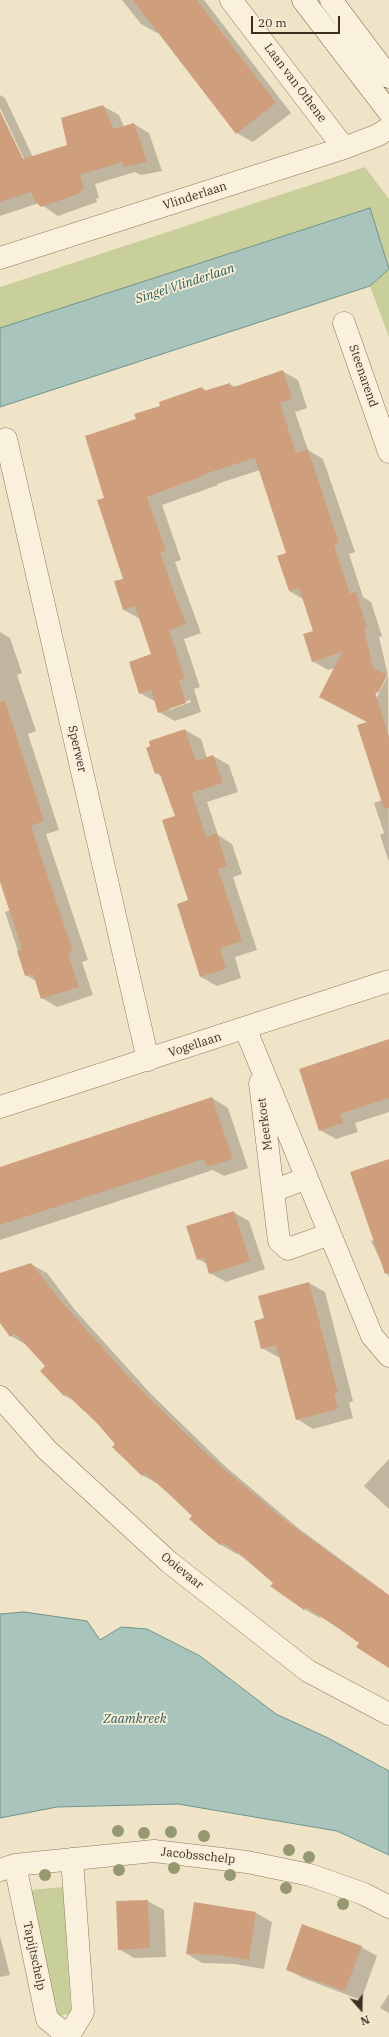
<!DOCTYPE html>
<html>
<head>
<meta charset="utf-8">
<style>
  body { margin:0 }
  #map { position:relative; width:389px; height:2037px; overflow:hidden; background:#f0e4c8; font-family:"IBM Plex Serif",serif }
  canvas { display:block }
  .north { position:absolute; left:341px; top:1989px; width:40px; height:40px; -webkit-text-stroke:3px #f7eed8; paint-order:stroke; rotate:160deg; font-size:11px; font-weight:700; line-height:16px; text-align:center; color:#3d2e20 }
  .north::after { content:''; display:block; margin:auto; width:14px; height:18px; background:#3d2e20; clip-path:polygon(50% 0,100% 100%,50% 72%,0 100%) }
  .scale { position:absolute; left:251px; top:16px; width:89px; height:18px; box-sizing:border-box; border:2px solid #3d2e20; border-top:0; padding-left:5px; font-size:12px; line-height:14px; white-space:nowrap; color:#3d2e20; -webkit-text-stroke:3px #f7eed8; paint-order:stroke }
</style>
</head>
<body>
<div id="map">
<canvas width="389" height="2037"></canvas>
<div class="north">N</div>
<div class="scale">20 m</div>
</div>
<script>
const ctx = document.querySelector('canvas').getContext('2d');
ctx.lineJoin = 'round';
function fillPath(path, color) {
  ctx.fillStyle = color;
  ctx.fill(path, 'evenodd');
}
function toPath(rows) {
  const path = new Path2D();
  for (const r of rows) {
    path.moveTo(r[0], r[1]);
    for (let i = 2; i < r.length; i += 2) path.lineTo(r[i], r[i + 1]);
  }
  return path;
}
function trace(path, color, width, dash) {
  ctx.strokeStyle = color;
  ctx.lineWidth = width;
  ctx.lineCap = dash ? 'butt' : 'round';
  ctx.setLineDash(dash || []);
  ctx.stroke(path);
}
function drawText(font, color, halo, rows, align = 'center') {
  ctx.font = font + ' "IBM Plex Serif",serif';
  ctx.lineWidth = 3.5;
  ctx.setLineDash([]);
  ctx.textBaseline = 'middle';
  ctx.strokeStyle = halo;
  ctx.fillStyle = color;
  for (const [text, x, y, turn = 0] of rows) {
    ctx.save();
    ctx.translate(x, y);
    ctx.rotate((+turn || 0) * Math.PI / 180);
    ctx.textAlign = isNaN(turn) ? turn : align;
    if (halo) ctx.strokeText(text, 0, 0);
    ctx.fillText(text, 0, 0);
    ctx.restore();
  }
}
fillPath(toPath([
  [365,167,389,199,389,337,370,286,389,269,370,208,0,328,0,287],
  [63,1887,71,2013,56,2017,31,1890]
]), '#c9cf9b');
const water = toPath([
  [370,208,389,269,370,286,0,407,0,328,370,208],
  [24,1612,87,1621,100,1640,121,1627,147,1629,200,1656,276,1714,328,1738,389,1771,389,1855,337,1831,178,1804,57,1807,0,1818,0,1614,24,1612]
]);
fillPath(water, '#a9c4bc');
trace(water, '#6f938a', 1);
fillPath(toPath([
  [122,0,204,0,291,113,253,142,237,133,159,32,157,33,141,24],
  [0,95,5,98,33,157,68,146,103,106,119,115,124,127,134,124,149,133,162,171,141,175,135,172,95,184,99,198,96,199,97,202,58,216,39,203,0,216,0,113,25,164,26,163,0,108],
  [282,371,298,380,307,408,295,412,308,450,323,459,355,552,349,554,363,597,371,602,382,636,379,637,388,675,386,675,375,696,377,697,388,675,389,862,380,835,384,833,374,803,382,800,369,722,335,668,328,670,312,661,314,631,303,599,289,591,287,553,260,470,217,484,218,485,162,505,181,560,175,562,201,633,184,639,200,687,194,689,201,712,175,721,159,712,156,702,140,693,152,655,140,619,124,610,124,579,106,499,137,420,202,388,207,391,229,384,236,387],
  [190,700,191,702,169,710,169,708],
  [0,632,10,638,22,673,17,675,36,731,28,734,59,830,46,834,88,960,82,962,93,995,57,1007,42,998,36,981,26,975,5,912,10,910,0,879],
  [185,730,201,739,207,758,213,756,229,765,238,792,207,802,218,835,232,844,242,874,233,877,257,950,235,957,241,978,217,986,201,977,178,905,189,901,176,817,161,776,156,773],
  [389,1040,389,1112,355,1123,358,1132,336,1139,320,1130],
  [212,1098,228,1108,248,1168,224,1176,213,1170,0,1240,0,1168],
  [389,1163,389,1277,371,1241,374,1240],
  [233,1212,249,1221,265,1269,226,1282,210,1273,207,1264,198,1259],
  [31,1264,47,1273,75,1310,151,1394,226,1467,298,1528,385,1592,321,1616,320,1618,304,1609,238,1553,237,1554,221,1545,190,1519,193,1516,158,1484,142,1475,98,1424,75,1401,63,1395,46,1366,27,1345,11,1336,0,1322,0,1274],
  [309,1283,325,1292,353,1401,349,1403,353,1418,313,1429,297,1419,280,1357,278,1357,262,1348,265,1319],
  [389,1459,389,1509,364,1486],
  [148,1901,164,1910,166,1957,134,1958,119,1949],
  [195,1903,256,1913,272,1922,264,1969,234,1964,202,1963,187,1954],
  [0,1936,10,1975,0,1977],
  [361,1947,377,1956,361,2000,303,1978,287,1969],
  [389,1994,389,2013,380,2008]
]), '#0003');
fillPath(toPath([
  [133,0,197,0,276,103,236,134],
  [103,105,114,129,134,123,147,162,124,167,122,162,80,175,84,189,81,190,81,193,41,207,35,201,31,192,0,202,0,111,23,159,67,145,61,118],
  [283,370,292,399,280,403,296,453,308,449,339,543,334,545,350,594,356,592,367,627,364,628,373,668,387,675,379,692,375,693,389,737,389,808,384,809,357,725,367,722,319,697,342,652,312,662,303,634,313,631,299,588,289,591,277,556,286,553,255,458,202,475,203,476,147,497,166,551,160,553,186,624,169,630,185,679,179,680,186,703,158,713,151,689,139,694,129,662,151,654,135,606,123,610,114,581,123,579,97,500,104,498,85,436,136,419,134,414,160,406,159,402,202,387,204,391,230,383,231,388],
  [5,701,44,821,31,826,73,951,68,954,79,987,41,999,33,974,25,976,17,951,22,949,0,882,0,702],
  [185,729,196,761,213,755,223,783,192,793,206,837,217,833,227,866,218,869,242,941,220,948,226,969,200,977,177,904,188,900,162,820,175,816,159,772,155,774,146,748,150,746,149,741],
  [389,1039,389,1098,340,1114,343,1123,319,1131,299,1069],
  [212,1097,233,1159,207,1167,204,1159,0,1225,0,1167],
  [389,1159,389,1273,385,1274,350,1172],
  [234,1211,250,1261,209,1274,204,1257,197,1260,186,1226],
  [31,1263,60,1300,135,1384,210,1457,282,1518,367,1580,389,1595,389,1668,356,1647,359,1643,338,1628,306,1607,304,1610,270,1586,273,1583,247,1560,223,1543,220,1545,204,1532,189,1519,192,1516,168,1493,145,1473,142,1476,112,1447,115,1444,98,1424,67,1395,63,1395,40,1371,45,1366,15,1333,10,1337,0,1323,0,1273],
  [309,1282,338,1393,334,1394,338,1409,296,1420,276,1345,261,1349,254,1321,264,1318,258,1296],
  [148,1900,150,1948,118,1950,116,1901],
  [194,1902,256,1912,249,1960,218,1955,186,1954],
  [302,1924,362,1946,345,1991,286,1970]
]), '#cf9f7d');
const street = toPath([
  [231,0,344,148],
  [0,258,344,148,378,135,389,128],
  [344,323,389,452],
  [6,439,148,1060],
  [245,1028,372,1336,389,1356],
  [260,1083,279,1241,288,1249,330,1234],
  [0,1107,389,981],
  [273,1191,307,1178],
  [0,1397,47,1450,169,1562,308,1671,389,1714],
  [15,1865,47,2019,68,2036],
  [0,1870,15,1865,44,1862,154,1851,247,1862,310,1875,364,1894,389,1907],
  [68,2037,83,2012,72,1859]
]);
const secondary = toPath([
  [303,0,389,112],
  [331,0,389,77]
]);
trace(street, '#8d765c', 23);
trace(secondary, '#6f573f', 23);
trace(street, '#faf1dc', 22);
trace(secondary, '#faf1dc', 22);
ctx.fillStyle = '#96986f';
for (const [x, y] of [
  [118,1831],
  [171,1832],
  [144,1833],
  [204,1836],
  [289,1850],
  [309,1857],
  [174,1868],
  [119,1870],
  [45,1875],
  [230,1875],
  [286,1888],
  [343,1904]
]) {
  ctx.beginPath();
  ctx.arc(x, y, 6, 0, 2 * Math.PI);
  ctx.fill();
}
drawText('12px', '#3d2e20', '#f7eed8', [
  ["Laan van Othene",295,83,53],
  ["Vlinderlaan",195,196,-18],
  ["Steenarend",363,376,71],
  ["Sperwer",77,749,77],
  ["Vogellaan",195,1045,-18],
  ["Meerkoet",265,1124,-97],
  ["Ooievaar",182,1571,39],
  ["Jacobsschelp",198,1856,6],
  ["Tapijtschelp",34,1956,78]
]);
drawText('italic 13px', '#2f5d5a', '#f7eed8', [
  ["Singel Vlinderlaan",185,284,-18],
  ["Zaamkreek",135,1719]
]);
</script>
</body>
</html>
